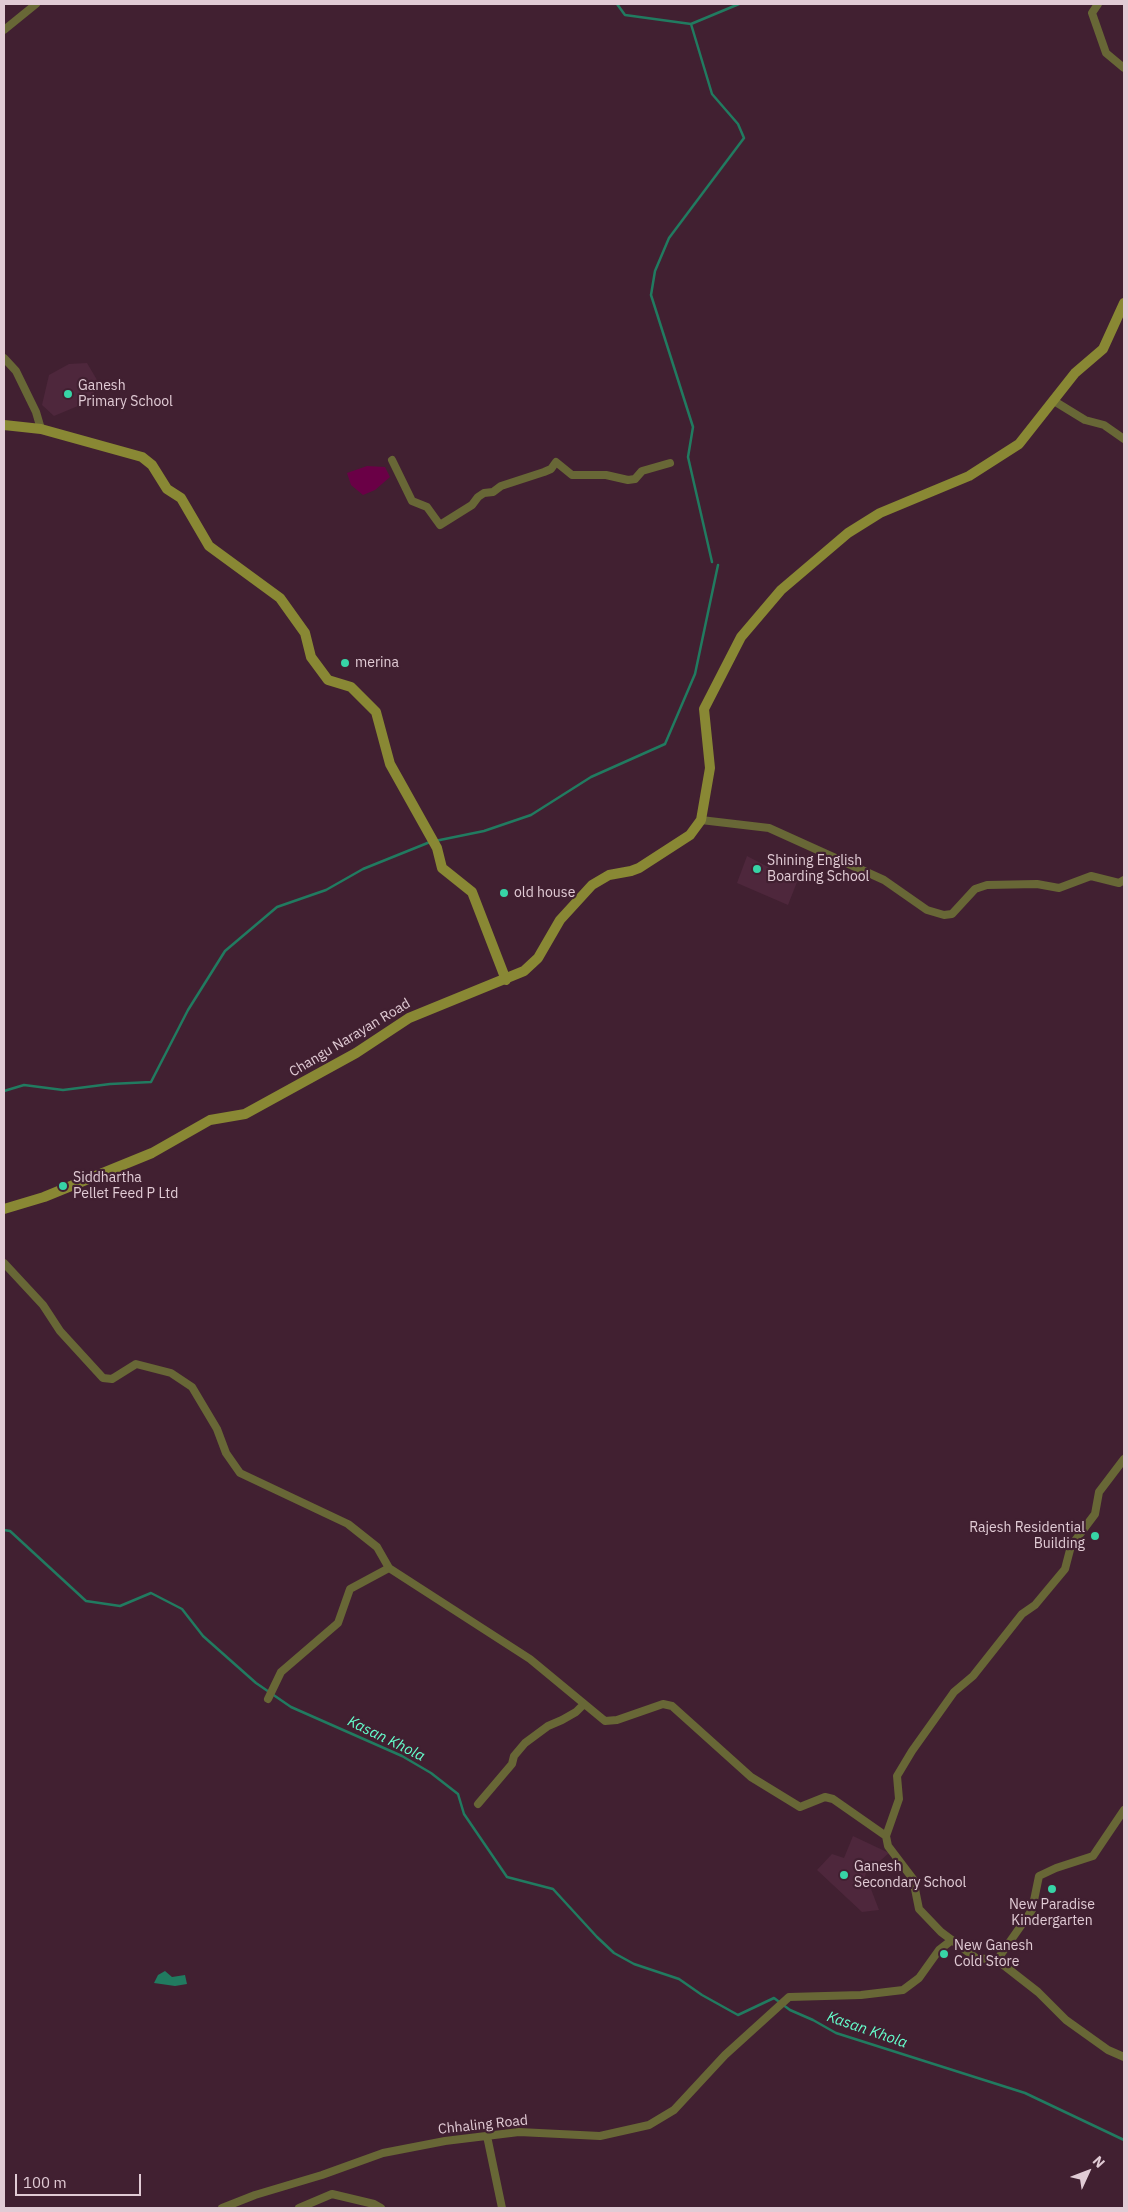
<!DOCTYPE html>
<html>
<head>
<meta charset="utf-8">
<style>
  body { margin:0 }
  #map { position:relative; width:1128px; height:2212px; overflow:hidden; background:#412031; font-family:"IBM Plex Sans",sans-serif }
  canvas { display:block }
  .frame { position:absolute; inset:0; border:5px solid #e1cbd5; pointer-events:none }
  .north { position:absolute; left:1063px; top:2147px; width:50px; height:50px; -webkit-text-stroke:4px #412031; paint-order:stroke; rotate:47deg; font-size:14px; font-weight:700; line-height:20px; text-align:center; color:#e1cbd5 }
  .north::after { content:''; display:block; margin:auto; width:18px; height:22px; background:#e1cbd5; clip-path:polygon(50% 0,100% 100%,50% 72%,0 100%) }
  .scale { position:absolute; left:15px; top:2174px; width:126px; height:22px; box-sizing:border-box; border:2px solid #e1cbd5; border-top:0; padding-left:6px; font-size:15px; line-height:18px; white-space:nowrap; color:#e1cbd5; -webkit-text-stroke:4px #412031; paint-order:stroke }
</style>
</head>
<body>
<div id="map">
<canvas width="1128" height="2212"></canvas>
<div class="frame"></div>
<div class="north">N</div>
<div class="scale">100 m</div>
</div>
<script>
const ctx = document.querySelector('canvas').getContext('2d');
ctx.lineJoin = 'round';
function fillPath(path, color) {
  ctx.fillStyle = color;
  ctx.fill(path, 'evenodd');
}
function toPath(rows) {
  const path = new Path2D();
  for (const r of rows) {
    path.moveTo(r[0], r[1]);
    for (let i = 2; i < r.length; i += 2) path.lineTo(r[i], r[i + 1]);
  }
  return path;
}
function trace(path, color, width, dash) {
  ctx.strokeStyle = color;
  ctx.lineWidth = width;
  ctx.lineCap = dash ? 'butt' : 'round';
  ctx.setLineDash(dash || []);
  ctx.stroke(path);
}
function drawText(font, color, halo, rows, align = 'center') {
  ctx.font = font + ' "IBM Plex Sans",sans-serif';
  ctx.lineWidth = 4.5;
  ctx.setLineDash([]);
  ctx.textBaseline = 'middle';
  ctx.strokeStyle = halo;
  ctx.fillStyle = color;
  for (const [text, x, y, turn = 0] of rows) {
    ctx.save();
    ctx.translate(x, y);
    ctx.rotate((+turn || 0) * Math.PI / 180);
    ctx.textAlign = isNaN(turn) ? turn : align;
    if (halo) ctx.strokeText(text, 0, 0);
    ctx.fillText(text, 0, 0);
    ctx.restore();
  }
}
fillPath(toPath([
  [87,363,100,385,85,403,54,416,42,405,49,375,69,364],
  [747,856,797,882,788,905,737,883],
  [853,1836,889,1853,866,1873,864,1881,871,1889,879,1910,862,1912,817,1870,832,1854,844,1858]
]), '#4e273c');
fillPath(toPath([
  [367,466,385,467,390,477,375,490,363,495,351,485,347,473]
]), '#6a0046');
fillPath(toPath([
  [165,1971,172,1977,185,1975,187,1984,175,1986,154,1983,158,1975]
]), '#217b60');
trace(toPath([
  [617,4,625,15,691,24,739,4],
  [691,24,712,94,738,124,744,138,669,238,655,271,651,295,693,427,688,457,712,562],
  [435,841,484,831,531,815,591,777,665,744,695,674,718,565],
  [4,1091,24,1085,63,1090,110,1084,151,1082,188,1010,225,951,277,907,326,890,363,869,430,842],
  [4,1530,10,1531,86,1601,120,1606,151,1593,182,1609,203,1636,256,1683,291,1707,402,1756,431,1773,458,1794,464,1814,507,1877,553,1889,597,1937,614,1953,634,1964,679,1979,702,1995,738,2015,774,1998,790,2010,813,2020,836,2033,1025,2093,1124,2140]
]), '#217b60', 2.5);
trace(toPath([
  [1098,4,1092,13,1106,53,1124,68],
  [4,30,36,4],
  [4,358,16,371,36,412,41,429],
  [1054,401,1085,420,1104,425,1124,439],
  [392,460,412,501,427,507,440,525,472,505,478,497,484,493,493,492,501,486,544,472,551,469,556,462,572,475,606,475,628,480,635,479,642,471,670,463],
  [701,820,769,828,884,880,927,910,944,915,952,914,975,889,987,885,1037,884,1059,888,1091,876,1119,883,1124,880],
  [4,1263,43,1305,60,1331,103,1378,112,1379,136,1364,171,1373,192,1387,217,1429,226,1453,240,1473,348,1524,377,1547,389,1568,530,1659,605,1721,617,1720,663,1704,672,1706,751,1777,800,1807,825,1797,833,1799,886,1836,888,1846,913,1879,919,1909,941,1932,976,1958,997,1960,1038,1992,1066,2020,1108,2050,1124,2057],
  [268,1699,281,1672,338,1623,350,1589,389,1568],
  [478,1804,512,1764,514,1756,525,1743,548,1726,562,1720,576,1712,584,1704],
  [886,1836,899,1799,897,1776,912,1751,954,1692,973,1676,1022,1614,1035,1605,1065,1569,1071,1546,1095,1514,1099,1492,1124,1459],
  [997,1960,1032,1910,1039,1876,1056,1868,1093,1856,1124,1810],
  [487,2136,502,2208],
  [222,2208,255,2195,322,2175,383,2153,445,2141,519,2132,600,2136,649,2125,674,2110,725,2055,789,1997,861,1995,903,1990,919,1978,939,1950,952,1940],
  [299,2208,332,2194,374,2204,381,2208]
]), '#686736', 8);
trace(toPath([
  [4,425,41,429,142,457,152,465,167,489,181,498,209,546,280,598,305,633,311,657,328,680,351,687,376,712,390,764,437,848,442,868,472,892,506,980],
  [4,1209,44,1197,152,1153,210,1120,245,1114,356,1053,409,1018,524,971,538,958,560,920,592,885,609,875,631,871,639,868,690,835,701,820,710,768,704,709,741,637,781,590,848,533,880,513,969,476,1019,444,1075,373,1103,349,1124,303]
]), '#898834', 10);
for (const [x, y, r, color] of [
  [68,394,5,"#37d4a6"],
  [345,663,5,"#37d4a6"],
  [757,869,5,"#37d4a6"],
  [504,893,5,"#37d4a6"],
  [63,1186,5,"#37d4a6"],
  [1095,1536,5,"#37d4a6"],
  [844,1875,5,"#37d4a6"],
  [1052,1889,5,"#37d4a6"],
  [944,1954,5,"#37d4a6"]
]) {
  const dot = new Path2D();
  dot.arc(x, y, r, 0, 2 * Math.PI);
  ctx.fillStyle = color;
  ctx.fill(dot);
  trace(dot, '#412031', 2);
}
drawText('14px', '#e1cbd5', '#412031', [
  ["Ganesh",78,386],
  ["Primary School",78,402],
  ["merina",355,663],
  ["Shining English",767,861],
  ["Boarding School",767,877],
  ["old house",514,893],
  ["Siddhartha",73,1178],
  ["Pellet Feed P Ltd",73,1194],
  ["Rajesh Residential",1085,1528,"right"],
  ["Building",1085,1544,"right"],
  ["Ganesh",854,1867],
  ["Secondary School",854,1883],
  ["New Paradise",1052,1905,"center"],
  ["Kindergarten",1052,1921,"center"],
  ["New Ganesh",954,1946],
  ["Cold Store",954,1962]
], 'left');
drawText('14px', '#e1cbd5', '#412031', [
  ["Changu Narayan Road",350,1038,-31],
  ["Chhaling Road",483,2125,-6]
]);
drawText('italic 15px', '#65ffcd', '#412031', [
  ["Kasan Khola",386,1739,26],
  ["Kasan Khola",867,2030,19]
]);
</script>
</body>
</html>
